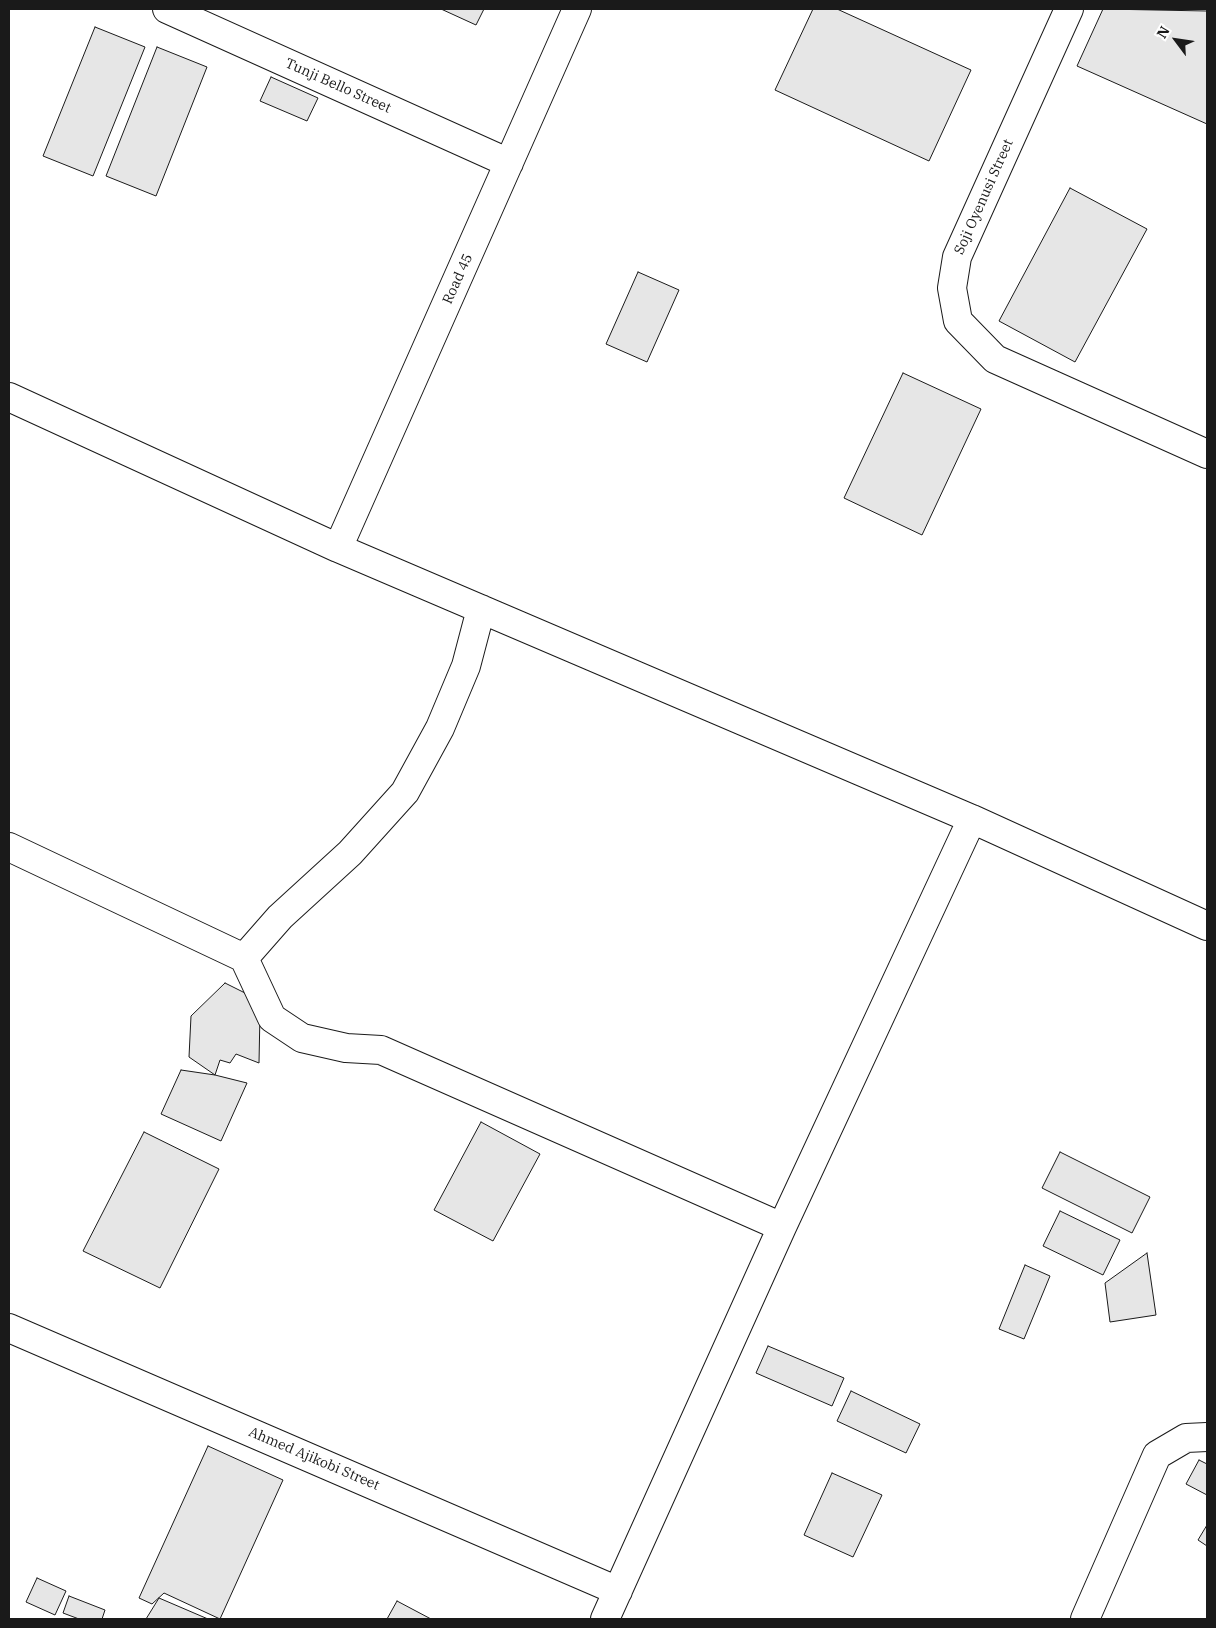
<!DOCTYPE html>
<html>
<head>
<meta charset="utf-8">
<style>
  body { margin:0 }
  #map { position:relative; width:1216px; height:1628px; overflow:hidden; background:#fff; font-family:"IBM Plex Serif",serif }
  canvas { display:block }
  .frame { position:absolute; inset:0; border:10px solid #1a1a1a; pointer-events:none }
  .north { position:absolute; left:1151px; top:15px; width:50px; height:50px; -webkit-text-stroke:4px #fff; paint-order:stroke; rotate:301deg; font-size:14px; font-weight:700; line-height:20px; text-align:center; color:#1a1a1a }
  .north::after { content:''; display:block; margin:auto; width:18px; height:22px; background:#1a1a1a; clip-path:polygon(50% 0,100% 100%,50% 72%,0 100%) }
</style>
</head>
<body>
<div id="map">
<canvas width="1216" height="1628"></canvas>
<div class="frame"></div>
<div class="north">N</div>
</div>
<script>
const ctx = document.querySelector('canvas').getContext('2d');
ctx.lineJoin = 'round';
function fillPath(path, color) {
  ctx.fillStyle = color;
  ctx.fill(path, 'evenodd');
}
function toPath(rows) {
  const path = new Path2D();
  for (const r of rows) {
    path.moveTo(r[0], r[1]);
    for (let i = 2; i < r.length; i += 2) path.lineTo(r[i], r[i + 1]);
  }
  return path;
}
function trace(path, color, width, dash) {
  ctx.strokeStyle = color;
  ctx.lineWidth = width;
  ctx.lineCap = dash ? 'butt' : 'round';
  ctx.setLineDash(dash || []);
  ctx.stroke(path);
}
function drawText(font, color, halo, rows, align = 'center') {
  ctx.font = font + ' "IBM Plex Serif",serif';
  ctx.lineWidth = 4;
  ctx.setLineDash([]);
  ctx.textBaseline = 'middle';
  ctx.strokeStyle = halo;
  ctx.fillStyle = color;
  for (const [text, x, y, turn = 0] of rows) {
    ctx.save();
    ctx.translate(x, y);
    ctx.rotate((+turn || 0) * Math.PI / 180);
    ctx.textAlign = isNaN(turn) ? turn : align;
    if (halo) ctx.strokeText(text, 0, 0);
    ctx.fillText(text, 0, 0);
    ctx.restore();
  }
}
const building = toPath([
  [441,9,484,9,476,25,441,9],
  [813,9,837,9,971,70,929,161,775,90,813,9],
  [1103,9,1207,11,1207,124,1077,66,1103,9],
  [95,27,145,47,93,176,43,156,95,27],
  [157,47,207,67,156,196,106,176,157,47],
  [271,77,318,98,307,121,260,101,271,77],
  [1070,188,1147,229,1075,362,999,321,1070,188],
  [638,272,679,290,647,362,606,344,638,272],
  [903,373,981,409,922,535,844,498,903,373],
  [225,983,257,999,260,1012,259,1063,236,1054,230,1063,220,1060,215,1075,189,1057,191,1016,225,983],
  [181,1070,215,1075,247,1083,221,1141,161,1114,181,1070],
  [481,1122,540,1154,493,1241,434,1210,481,1122],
  [144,1132,219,1169,160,1288,83,1251,144,1132],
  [1060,1152,1150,1197,1132,1233,1042,1188,1060,1152],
  [1060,1211,1120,1240,1103,1275,1043,1246,1060,1211],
  [1147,1253,1156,1315,1110,1322,1105,1283,1147,1253],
  [1025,1265,1050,1276,1024,1339,999,1329,1025,1265],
  [768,1346,844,1378,832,1406,756,1373,768,1346],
  [851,1391,920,1424,906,1453,837,1421,851,1391],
  [208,1446,283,1480,220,1619,164,1593,152,1604,139,1598,208,1446],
  [1199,1460,1207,1464,1207,1495,1186,1484,1199,1460],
  [832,1473,882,1495,853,1557,804,1535,832,1473],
  [1207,1525,1207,1546,1198,1540,1207,1525],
  [37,1578,66,1591,55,1615,26,1602,37,1578],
  [69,1596,105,1610,102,1619,79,1619,63,1613,69,1596],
  [159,1598,208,1619,146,1619,159,1598],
  [397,1601,431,1619,387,1619,397,1601]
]);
fillPath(building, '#e6e6e6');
trace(building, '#1a1a1a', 1);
const minor = toPath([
  [167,9,509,163],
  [1069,9,957,257,952,288,958,321,995,359,1207,454],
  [9,397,338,548,972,819,1207,926],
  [338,548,577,9],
  [9,847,244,958,280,917,350,853,405,792,440,728,466,666,481,609],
  [244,958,272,1018,302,1038,346,1048,381,1050,782,1227],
  [9,1328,618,1591],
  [605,1619,782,1227,972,819],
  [1085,1619,1157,1455,1186,1438,1207,1437]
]);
trace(minor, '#1a1a1a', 30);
trace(minor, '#fff', 28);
drawText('14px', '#1a1a1a', '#fff', [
  ["Tunji Bello Street",338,86,24],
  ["Soji Oyenusi Street",984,197,-66],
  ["Road 45",458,279,-66],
  ["Ahmed Ajikobi Street",314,1459,23]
]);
</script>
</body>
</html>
